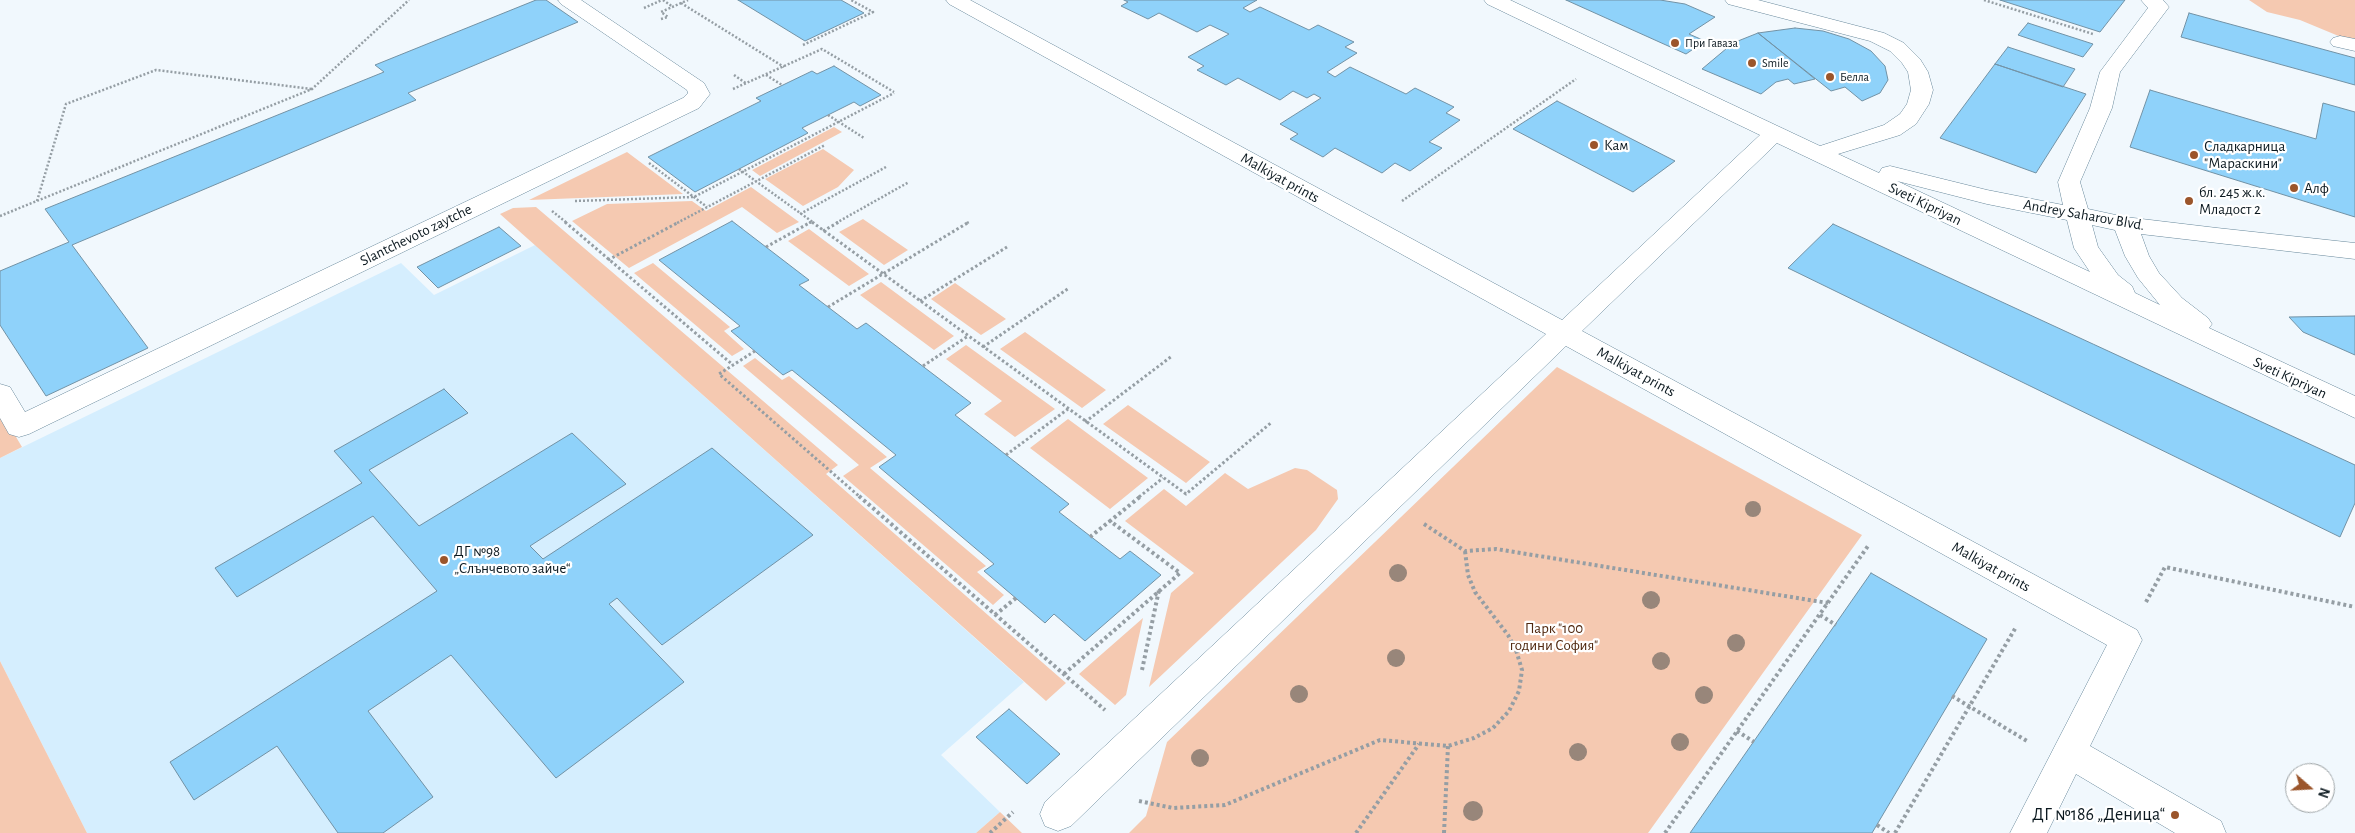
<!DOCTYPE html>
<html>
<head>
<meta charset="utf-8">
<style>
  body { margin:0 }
  #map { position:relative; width:2355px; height:833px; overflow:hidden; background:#f1f8fd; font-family:"Alegreya Sans",sans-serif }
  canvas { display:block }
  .north { position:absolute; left:2285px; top:763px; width:50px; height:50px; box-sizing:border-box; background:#fff; border:1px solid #9da3a5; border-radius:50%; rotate:109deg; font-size:14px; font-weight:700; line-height:20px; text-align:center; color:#0b181f }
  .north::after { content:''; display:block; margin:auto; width:18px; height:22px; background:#9b552b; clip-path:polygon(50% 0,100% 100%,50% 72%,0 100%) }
</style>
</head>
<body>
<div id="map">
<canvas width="2355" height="833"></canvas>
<div class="north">N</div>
</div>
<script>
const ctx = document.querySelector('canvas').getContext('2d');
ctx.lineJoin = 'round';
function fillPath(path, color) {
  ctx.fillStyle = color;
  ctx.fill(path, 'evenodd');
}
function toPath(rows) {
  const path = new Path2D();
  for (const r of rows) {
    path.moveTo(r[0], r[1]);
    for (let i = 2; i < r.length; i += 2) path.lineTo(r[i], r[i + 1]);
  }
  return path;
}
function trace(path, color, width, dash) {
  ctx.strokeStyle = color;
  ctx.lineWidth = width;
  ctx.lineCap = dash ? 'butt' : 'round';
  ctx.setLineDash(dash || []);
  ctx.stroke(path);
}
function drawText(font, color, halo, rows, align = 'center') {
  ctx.font = font + ' "Alegreya Sans",sans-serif';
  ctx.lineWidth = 4.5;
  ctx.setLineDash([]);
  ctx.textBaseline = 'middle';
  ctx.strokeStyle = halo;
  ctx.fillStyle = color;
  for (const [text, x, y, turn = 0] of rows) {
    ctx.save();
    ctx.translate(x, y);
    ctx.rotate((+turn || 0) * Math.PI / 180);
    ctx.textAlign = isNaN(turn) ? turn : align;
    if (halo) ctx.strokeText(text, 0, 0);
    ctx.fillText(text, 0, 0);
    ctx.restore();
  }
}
fillPath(toPath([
  [535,245,1024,682,941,755,1000,812,976,833,87,833,0,661,0,458,401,263,434,295]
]), '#d5eefe');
fillPath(toPath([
  [2249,0,2355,0,2355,41,2341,37,2300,20,2267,12],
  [834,127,842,132,760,176,752,170],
  [823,149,854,170,838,187,803,206,765,179],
  [627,152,683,194,529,200],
  [751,187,799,222,777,233,742,207,629,268,572,221,607,204,692,201,706,211],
  [536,207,838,465,826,474,1066,683,1046,701,500,214,513,208],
  [863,219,908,250,884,265,839,232],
  [809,229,869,274,849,286,788,241],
  [653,263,730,327,724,331,744,349,732,356,634,273],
  [881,282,954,336,934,350,860,295],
  [955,283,1006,319,981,335,931,299],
  [1025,332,1106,390,1082,408,1000,349],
  [966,345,1023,386,1055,409,1015,437,984,414,1002,401,946,359],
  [755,358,782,380,789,376,887,457,870,468,986,566,977,572,1004,595,993,605,843,476,859,465,743,366],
  [1557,367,1862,535,1648,833,1129,833,1146,816,1167,742],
  [1128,405,1210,462,1186,483,1103,424],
  [0,410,22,447,0,458],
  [1068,419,1148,478,1110,509,1030,448],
  [1295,468,1307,470,1337,490,1338,499,1316,530,1149,687,1171,593,1194,573,1125,521,1164,489,1186,506,1225,473,1248,489],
  [1143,618,1126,695,1115,705,1079,674],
  [0,661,87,833,0,833],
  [1000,812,1022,833,976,833]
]), '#f5c9b1');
const building = toPath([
  [536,0,546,0,578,22,408,93,416,100,72,245,148,348,46,396,0,325,0,271,69,242,45,209,384,72,375,65,536,0],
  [738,0,841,0,864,13,805,41,738,0],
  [1124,0,1257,0,1243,8,1250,12,1260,7,1309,30,1318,25,1354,42,1345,47,1357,53,1327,72,1335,77,1350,67,1406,94,1415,88,1454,107,1446,113,1460,120,1429,142,1442,148,1410,171,1395,163,1382,173,1335,148,1323,157,1290,139,1298,134,1280,124,1321,98,1314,94,1307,98,1293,91,1280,100,1238,78,1226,85,1197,70,1204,66,1188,57,1229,34,1210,25,1197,32,1159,13,1148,19,1121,6,1128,2,1124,0],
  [1566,0,1660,0,1685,4,1715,17,1689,34,1705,41,1686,54,1566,0],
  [2000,0,2125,0,2100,32,2000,0],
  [2189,13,2355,58,2355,85,2181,37,2189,13],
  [2028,23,2093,44,2083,57,2018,35,2028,23],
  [1795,28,1823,31,1849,39,1871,51,1885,66,1888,80,1880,93,1862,101,1845,87,1831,91,1758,33,1795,28],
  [1758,33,1815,79,1794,84,1788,79,1776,82,1761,94,1702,69,1733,43,1758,33],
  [2008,47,2075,69,2063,87,1995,64,2008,47],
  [1995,64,2086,94,2036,173,1940,138,1995,64],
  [834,66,881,95,860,106,854,102,802,128,808,133,695,192,648,157,761,101,756,98,812,71,817,74,834,66],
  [2150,90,2316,139,2323,103,2355,112,2355,217,2130,147,2150,90],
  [1557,101,1675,161,1633,192,1513,129,1557,101],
  [732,221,809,280,799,285,857,329,866,323,971,403,955,415,1069,504,1059,512,1120,559,1130,551,1161,575,1085,641,1054,614,1045,623,984,571,994,564,879,467,896,455,792,370,783,375,731,331,740,326,659,260,732,221],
  [1833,224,2355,465,2355,503,2340,537,1788,268,1833,224],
  [499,227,521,246,438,288,417,267,499,227],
  [2355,316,2355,355,2303,332,2289,317,2355,316],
  [444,389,468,413,369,470,419,526,572,433,626,484,530,546,543,559,712,448,813,535,662,645,617,598,609,604,684,682,556,778,451,655,368,711,433,797,383,833,338,833,277,746,194,800,170,762,437,591,373,516,237,597,215,568,362,483,334,451,444,389],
  [1871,573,1987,639,1872,833,1690,833,1871,573],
  [1009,709,1060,754,1027,784,976,737,1009,709]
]);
fillPath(building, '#8fd2fa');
trace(building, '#7292a5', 1);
const minor = toPath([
  [558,0,581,0,704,83,710,94,699,108,29,434,19,437,9,434,0,418,0,384,10,387,25,412,683,98,688,93,687,90,561,4,558,0],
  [946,0,970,0,1562,320,1760,135,1487,4,1484,0,1510,0,1820,146,1884,125,1900,114,1907,104,1911,90,1908,72,1902,63,1890,51,1870,41,1728,4,1725,0,1758,0,1884,33,1904,43,1920,59,1928,72,1933,90,1929,104,1916,124,1900,135,1838,154,1879,173,1882,168,1890,166,1987,190,2063,205,2058,182,2090,108,2100,72,2148,8,2141,0,2163,0,2169,7,2120,72,2112,108,2080,182,2088,209,2125,217,2217,228,2355,243,2355,259,2141,234,2149,256,2159,273,2182,298,2208,318,2212,324,2209,328,2355,396,2355,418,1777,143,1582,331,2137,630,2142,640,2090,746,2221,821,2226,833,2175,833,2076,774,2047,833,2010,833,2107,645,1566,346,1071,826,1058,831,1045,826,1040,814,1045,802,1546,334,949,4,946,0],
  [1897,181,1987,204,2067,220,2074,248,2090,272,1897,181],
  [2092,225,2115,230,2125,256,2138,278,2160,305,2135,293,2132,286,2118,275,2098,247,2092,225],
  [2340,36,2355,39,2355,51,2333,46,2330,42,2333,38,2340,36]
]);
trace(minor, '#68889b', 1);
trace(toPath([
  [663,0,673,7],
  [1984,0,2093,34],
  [681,3,784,67],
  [644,8,662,0],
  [661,19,668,17,661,12,688,0],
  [803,45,873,12,851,0],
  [734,75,747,84],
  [766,75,782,85],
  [733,89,822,49,894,92],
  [828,115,864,138],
  [649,163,707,207],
  [739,169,814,223],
  [37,201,66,104,156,70,312,89],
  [575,201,694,197,894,93],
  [1402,201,1576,79],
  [552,211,567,223],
  [800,214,886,167],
  [0,216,312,89,409,0],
  [677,223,825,145],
  [809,223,811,222],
  [836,223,909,182],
  [967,223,969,222]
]), '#959ea4', 2.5, [2, 2]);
trace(toPath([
  [565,222,733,365],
  [812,222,1186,494,1272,422],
  [823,231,839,222],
  [766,247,811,222],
  [608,260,679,222],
  [920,301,1007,247],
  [828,307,969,222],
  [983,347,1069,288],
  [755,351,719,374,860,497],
  [923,366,968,336],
  [1085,422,1172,356],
  [1006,455,1068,409],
  [1139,497,1163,478]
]), '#959ea4', 3, [2.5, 2.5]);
trace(toPath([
  [859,496,1105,710],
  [1424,524,1465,551,1496,549,1828,603],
  [1090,537,1110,521],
  [2146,602,2165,567,2355,607],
  [995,615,1016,598],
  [1820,615,1836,625],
  [1142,670,1159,590],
  [1064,674,1180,573,1110,521,1141,496],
  [1952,696,2027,741],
  [1737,731,1754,742],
  [1139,801,1173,808,1225,805,1380,740,1448,746,1474,738,1493,728,1509,711,1519,691,1522,670,1516,650,1508,635,1475,592,1468,575,1465,551],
  [1877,825,1889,833],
  [990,833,1013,812],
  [1356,833,1419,744],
  [1444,833,1448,746],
  [1665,833,1868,546],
  [1895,833,2016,627]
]), '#959ea4', 4, [3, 3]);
fillPath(minor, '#fff');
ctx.fillStyle = '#98867a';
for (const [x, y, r] of [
  [1753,509,8],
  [1398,573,9],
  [1651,600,9],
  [1736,643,9],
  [1396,658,9],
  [1661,661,9],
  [1299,694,9],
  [1704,695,9],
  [1680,742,9],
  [1578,752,9],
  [1200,758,9],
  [1473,811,10]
]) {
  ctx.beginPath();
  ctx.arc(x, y, r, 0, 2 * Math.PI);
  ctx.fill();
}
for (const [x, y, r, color] of [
  [1675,43,5,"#9b552b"],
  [1752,63,5,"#9b552b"],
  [1830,77,5,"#9b552b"],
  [1594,145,5,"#9b552b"],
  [2194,155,5,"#9b552b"],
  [2294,188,5,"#9b552b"],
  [2189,201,5,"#9b552b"],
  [444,560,5,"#9b552b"],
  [2175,815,5,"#9b552b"]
]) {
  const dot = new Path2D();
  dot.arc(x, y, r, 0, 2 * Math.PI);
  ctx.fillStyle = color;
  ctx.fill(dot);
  trace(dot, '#fff', 2);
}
drawText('12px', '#0b181f', '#fff', [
  ["При Гаваза",1685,43],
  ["Smile",1762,63],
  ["Белла",1840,77]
], 'left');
drawText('15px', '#0b181f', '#fff', [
  ["Кам",1604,145],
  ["Сладкарница",2204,146],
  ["\"Мараскини\"",2204,163],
  ["Алф",2304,188],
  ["бл. 245 ж.к.",2199,192],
  ["Младост 2",2199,209],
  ["ДГ №98",454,551],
  ["„Слънчевото зайче“",454,568]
], 'left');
drawText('15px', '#0b181f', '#fff', [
  ["Malkiyat prints",1280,178,29],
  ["Sveti Kipriyan",1925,204,26],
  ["Andrey Saharov Blvd.",2084,215,10],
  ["Slantchevoto zaytche",416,235,-26],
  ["Malkiyat prints",1636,372,29],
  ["Sveti Kipriyan",2290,378,25],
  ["Malkiyat prints",1991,567,29]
]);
drawText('15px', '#50280f', '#fff', [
  ["Парк \"100",1554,628],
  ["години София\"",1554,645]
]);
drawText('18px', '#0b181f', '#fff', [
  ["ДГ №186 „Деница“",2165,815]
], 'right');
</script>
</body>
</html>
